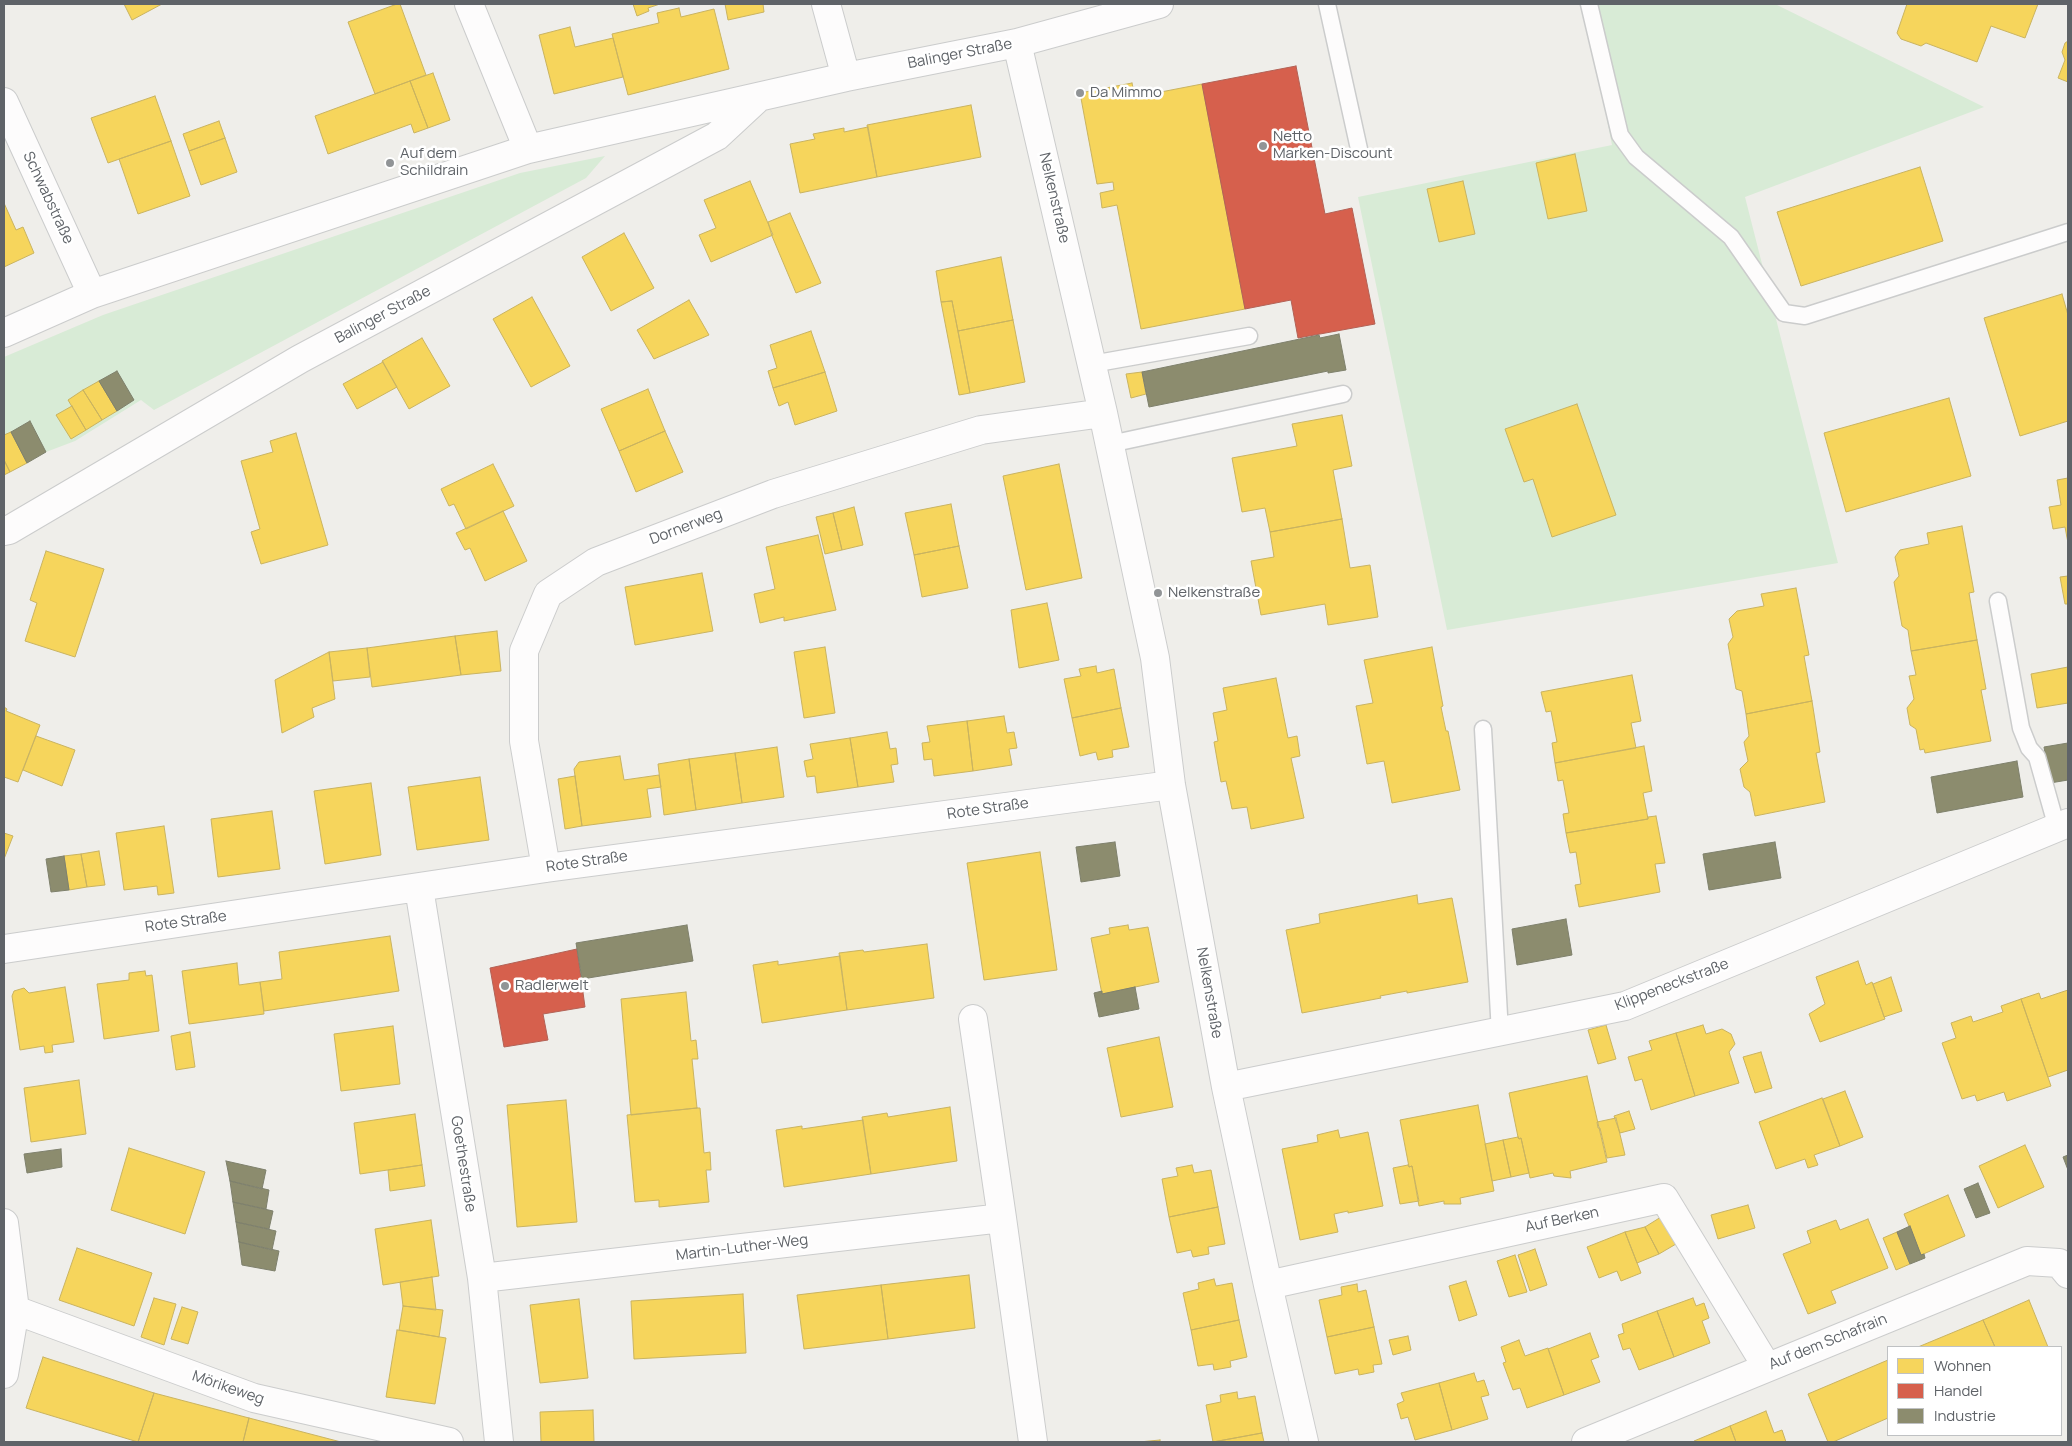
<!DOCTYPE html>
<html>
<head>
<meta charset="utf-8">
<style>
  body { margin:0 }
  #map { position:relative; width:2072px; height:1446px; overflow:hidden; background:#efeeea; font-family:Manrope,sans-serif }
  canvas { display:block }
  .frame { position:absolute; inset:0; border:5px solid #5f6368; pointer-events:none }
  .legend { position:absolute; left:1887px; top:1346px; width:175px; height:90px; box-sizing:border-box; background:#fff; border:1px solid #bfc1c3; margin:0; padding:6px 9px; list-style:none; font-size:15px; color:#5f6368 }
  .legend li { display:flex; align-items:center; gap:10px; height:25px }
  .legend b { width:25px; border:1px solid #bfc1c3 }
</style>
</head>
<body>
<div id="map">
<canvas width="2072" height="1446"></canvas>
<div class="frame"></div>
<ul class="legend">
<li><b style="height:14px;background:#f6d55c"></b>Wohnen</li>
<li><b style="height:14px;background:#d6604d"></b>Handel</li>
<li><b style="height:14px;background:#8c8c6e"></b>Industrie</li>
</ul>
</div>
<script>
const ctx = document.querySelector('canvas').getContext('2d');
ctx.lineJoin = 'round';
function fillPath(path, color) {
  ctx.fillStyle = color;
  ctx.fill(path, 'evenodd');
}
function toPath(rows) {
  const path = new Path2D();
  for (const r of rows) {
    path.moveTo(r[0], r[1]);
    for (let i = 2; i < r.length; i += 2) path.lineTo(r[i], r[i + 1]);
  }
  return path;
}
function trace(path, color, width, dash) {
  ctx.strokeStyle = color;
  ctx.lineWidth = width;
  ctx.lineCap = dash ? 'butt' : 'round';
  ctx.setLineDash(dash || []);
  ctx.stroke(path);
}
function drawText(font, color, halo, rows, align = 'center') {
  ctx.font = font + ' Manrope,sans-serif';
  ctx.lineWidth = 5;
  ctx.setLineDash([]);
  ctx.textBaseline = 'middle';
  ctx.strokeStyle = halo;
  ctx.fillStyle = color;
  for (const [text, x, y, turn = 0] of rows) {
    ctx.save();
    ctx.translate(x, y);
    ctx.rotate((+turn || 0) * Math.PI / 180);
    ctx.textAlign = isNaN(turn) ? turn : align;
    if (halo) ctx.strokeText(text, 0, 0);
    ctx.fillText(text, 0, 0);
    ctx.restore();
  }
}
fillPath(toPath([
  [1584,4,1775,4,1984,107,1745,197,1838,563,1447,630,1358,197,1612,145],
  [605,156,586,178,154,410,141,400,75,441,46,452,4,475,4,357,103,315,520,173]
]), '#d8ebd6');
const homes = toPath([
  [124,4,162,4,132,20,124,4],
  [397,4,400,4,426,75,375,94,348,22,397,4],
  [633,4,660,4,648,8,649,11,637,16,633,4],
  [725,4,763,4,764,12,728,20,725,4],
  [1907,4,2038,4,2025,38,1991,26,1977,62,1926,43,1921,46,1901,39,1897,33,1907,4],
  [679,8,681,17,714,9,729,69,628,95,612,34,659,23,657,13,679,8],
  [570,27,575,47,613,38,623,77,554,94,539,35,570,27],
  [2068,41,2068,82,2058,78,2065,60,2062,52,2065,43,2068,41],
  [433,73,450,120,428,128,410,81,433,73],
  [410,81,428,128,414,133,411,124,328,154,315,116,410,81],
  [1132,83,1135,97,1202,84,1245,309,1141,329,1117,205,1102,208,1101,200,1100,193,1114,190,1113,182,1097,184,1080,93,1132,83],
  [155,96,171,141,108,163,91,118,155,96],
  [971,105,981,157,877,177,867,125,971,105],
  [219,121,225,138,189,151,183,134,219,121],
  [868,127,877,177,800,193,790,144,815,139,813,134,844,128,844,132,868,127],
  [225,138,237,172,201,185,189,151,225,138],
  [171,141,190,196,138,214,119,159,171,141],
  [1575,154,1587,211,1548,219,1536,163,1575,154],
  [1920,167,1943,241,1801,286,1777,212,1920,167],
  [750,181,773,235,711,262,699,235,716,228,704,200,750,181],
  [1463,181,1475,234,1439,242,1427,189,1463,181],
  [4,203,16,230,23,227,34,253,4,267,4,203],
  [790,213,821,283,796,293,772,236,768,222,790,213],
  [624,233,654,288,611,311,582,257,624,233],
  [1001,257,1013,320,958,331,952,301,941,302,936,271,1001,257],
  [2062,294,2068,315,2068,421,2020,436,1984,318,2062,294],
  [532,297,570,366,531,387,493,319,532,297],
  [689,300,709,335,654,359,637,330,689,300],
  [952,301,970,393,959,395,941,302,952,301],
  [1013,320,1025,382,970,393,958,331,1013,320],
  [811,331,825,372,773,388,768,371,777,368,770,345,811,331],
  [422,338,450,386,409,409,382,361,422,338],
  [383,362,397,387,357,409,343,384,383,362],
  [825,372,837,411,795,425,788,402,779,406,773,388,825,372],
  [1142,372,1146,394,1131,398,1126,374,1142,372],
  [99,381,117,411,102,420,83,390,99,381],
  [648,389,665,431,619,451,601,409,648,389],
  [83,390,102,420,86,430,68,400,83,390],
  [1949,398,1971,476,1846,512,1824,433,1949,398],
  [1577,404,1616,515,1552,537,1533,479,1524,482,1505,429,1577,404],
  [72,406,86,430,71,439,56,415,72,406],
  [1342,415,1352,466,1333,470,1342,519,1270,532,1265,508,1242,512,1232,458,1297,446,1292,424,1342,415],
  [665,431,683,472,636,492,619,451,665,431],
  [11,432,27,463,10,472,4,460,4,435,11,432],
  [296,433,328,545,261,564,251,532,260,529,241,461,273,452,270,441,296,433],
  [4,460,10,472,4,475,4,460],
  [493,464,514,506,466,529,454,504,449,506,441,489,493,464],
  [1059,464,1082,578,1026,590,1003,476,1059,464],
  [2068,478,2068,543,2065,527,2053,529,2049,507,2061,505,2057,480,2068,478],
  [951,504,959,546,914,555,905,513,951,504],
  [854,507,863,545,842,550,833,513,854,507],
  [503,511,527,561,485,581,470,548,465,550,456,533,503,511],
  [833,513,842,550,825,554,816,517,833,513],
  [1342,519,1350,568,1370,565,1378,617,1328,625,1325,604,1261,615,1251,561,1274,557,1270,532,1342,519],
  [1962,526,1974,592,1969,593,1977,640,1911,651,1908,630,1902,626,1894,582,1899,576,1895,557,1900,550,1929,544,1927,533,1962,526],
  [818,535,836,610,784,621,784,617,760,623,754,594,775,589,766,547,818,535],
  [959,546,968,588,922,597,914,555,959,546],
  [46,551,104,569,75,657,25,641,37,603,30,600,46,551],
  [702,573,713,631,635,645,625,587,702,573],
  [2068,576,2068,604,2065,604,2060,577,2068,576],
  [1796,588,1809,655,1804,656,1812,701,1746,714,1742,691,1736,689,1728,644,1733,637,1729,619,1737,611,1764,606,1761,594,1796,588],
  [1047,603,1059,660,1019,668,1011,610,1047,603],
  [497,631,501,671,461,675,455,636,497,631],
  [455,636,461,675,372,687,367,648,455,636],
  [1977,640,1986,689,1981,690,1991,741,1925,753,1924,749,1920,750,1916,729,1910,725,1907,708,1914,699,1909,676,1916,675,1911,651,1977,640],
  [825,647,835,713,804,718,794,652,825,647],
  [1432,647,1443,706,1441,707,1446,731,1448,731,1460,790,1392,803,1384,761,1367,764,1356,706,1373,703,1364,660,1432,647],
  [367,648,370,677,333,681,329,652,367,648],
  [329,652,335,699,312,708,314,717,282,733,275,680,329,652],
  [1096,666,1097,673,1114,669,1121,708,1072,718,1064,679,1081,676,1079,669,1096,666],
  [2068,667,2068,703,2037,708,2031,674,2068,667],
  [1632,675,1641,721,1631,723,1636,748,1555,763,1552,743,1557,742,1551,711,1546,712,1541,692,1632,675],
  [1276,678,1288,738,1297,736,1300,756,1291,758,1304,818,1251,829,1247,807,1232,809,1226,781,1221,782,1214,742,1218,741,1213,713,1227,710,1223,688,1276,678],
  [1812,701,1820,752,1816,753,1825,802,1755,816,1750,792,1744,787,1740,769,1748,761,1744,742,1749,736,1746,714,1812,701],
  [4,707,7,709,6,711,40,725,18,782,4,777,4,707],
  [1121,708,1129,747,1112,750,1113,757,1098,760,1096,752,1080,756,1072,718,1121,708],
  [1004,716,1007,733,1014,732,1017,748,1009,749,1012,765,973,771,967,721,1004,716],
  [967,721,973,771,934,776,932,759,924,760,922,743,930,742,927,726,967,721],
  [887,732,890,749,896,748,898,764,891,765,894,782,858,787,850,738,887,732],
  [36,736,75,750,62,786,23,770,36,736],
  [850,738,858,787,817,793,815,776,807,777,804,761,813,759,810,744,850,738],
  [1644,746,1652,791,1643,793,1648,819,1566,833,1563,814,1569,813,1563,780,1558,781,1555,763,1644,746],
  [777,747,784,797,742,803,735,753,777,747],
  [735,753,742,803,696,810,689,759,735,753],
  [620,756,624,780,659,775,661,787,647,789,651,817,582,826,574,769,579,762,620,756],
  [689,759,696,810,664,815,658,764,689,759],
  [575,776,582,826,565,829,558,779,575,776],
  [480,777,489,840,417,850,408,787,480,777],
  [371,783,381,855,325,864,314,791,371,783],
  [272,811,280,869,218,877,211,819,272,811],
  [1656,816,1665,863,1655,864,1660,892,1579,907,1575,885,1581,884,1576,852,1570,853,1566,833,1648,819,1648,817,1656,816],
  [164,826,174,893,158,895,157,886,124,890,116,833,164,826],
  [4,833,13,836,4,859,4,833],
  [99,851,105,885,87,887,81,854,99,851],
  [1040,852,1057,970,984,980,967,863,1040,852],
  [81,854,87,887,69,890,64,856,81,854],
  [1417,895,1418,904,1452,898,1468,982,1407,993,1407,991,1380,996,1381,998,1302,1013,1286,930,1320,923,1319,914,1417,895],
  [1128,925,1129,930,1148,927,1159,982,1102,994,1091,938,1110,934,1109,928,1128,925],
  [390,936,399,991,264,1011,260,982,282,979,279,952,390,936],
  [927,944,934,998,847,1010,839,953,863,950,864,952,927,944],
  [840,956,847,1010,762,1023,753,965,778,961,778,965,840,956],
  [1858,961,1866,985,1872,982,1885,1019,1820,1042,1809,1014,1825,1004,1816,977,1858,961],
  [237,963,239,985,260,982,264,1014,189,1024,182,971,237,963],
  [145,971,146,976,152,975,159,1031,104,1039,97,984,129,980,129,973,145,971],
  [1891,977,1902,1011,1884,1017,1873,984,1891,977],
  [65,987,74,1042,52,1045,53,1052,45,1053,44,1046,20,1050,12,996,14,991,24,988,29,993,65,987],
  [2068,990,2068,1070,2048,1077,2021,999,2039,993,2041,999,2068,990],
  [686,992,691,1041,696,1040,698,1059,692,1059,697,1108,631,1115,621,999,686,992],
  [2021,999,2051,1086,2007,1101,2004,1092,1977,1101,1975,1095,1962,1099,1942,1043,1956,1038,1951,1023,1971,1016,1973,1022,2003,1012,2001,1006,2021,999],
  [1606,1025,1616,1059,1598,1064,1588,1030,1606,1025],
  [1703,1025,1706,1034,1722,1029,1731,1034,1735,1044,1729,1052,1739,1083,1695,1096,1676,1033,1703,1025],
  [393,1026,400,1084,341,1091,334,1034,393,1026],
  [190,1032,195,1067,176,1070,171,1036,190,1032],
  [1676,1033,1695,1096,1651,1110,1642,1079,1635,1081,1628,1057,1652,1050,1649,1041,1676,1033],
  [1159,1037,1173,1107,1121,1117,1107,1048,1159,1037],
  [1761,1052,1772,1088,1755,1093,1743,1057,1761,1052],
  [1587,1076,1607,1162,1570,1171,1571,1178,1554,1176,1553,1173,1530,1178,1521,1138,1519,1139,1518,1137,1509,1093,1587,1076],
  [79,1080,86,1134,31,1142,24,1088,79,1080],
  [1845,1091,1863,1137,1840,1146,1823,1099,1845,1091],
  [1822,1098,1840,1146,1814,1155,1818,1165,1808,1168,1805,1159,1776,1169,1759,1122,1822,1098],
  [566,1100,577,1222,517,1227,507,1105,566,1100],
  [1478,1105,1494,1191,1460,1198,1461,1204,1444,1204,1444,1201,1419,1206,1412,1166,1409,1167,1400,1120,1478,1105],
  [950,1107,957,1161,871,1174,862,1117,887,1113,888,1117,950,1107],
  [697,1108,700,1108,704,1153,710,1152,711,1170,706,1170,709,1202,659,1207,659,1200,635,1202,627,1115,697,1108],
  [1629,1111,1635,1129,1620,1133,1614,1116,1629,1111],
  [415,1114,422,1165,360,1174,354,1123,415,1114],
  [1616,1118,1625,1155,1607,1158,1600,1128,1598,1128,1597,1122,1616,1118],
  [863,1120,871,1174,784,1187,776,1130,802,1126,802,1129,863,1120],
  [1338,1130,1340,1138,1368,1132,1383,1206,1348,1213,1348,1211,1334,1214,1338,1232,1300,1240,1282,1149,1318,1142,1317,1135,1338,1130],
  [1518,1137,1519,1139,1521,1138,1529,1173,1511,1177,1503,1140,1518,1137],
  [1503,1140,1511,1177,1492,1181,1485,1144,1503,1140],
  [2025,1145,2044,1187,1998,1208,1979,1166,2025,1145],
  [129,1148,205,1172,185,1234,111,1210,129,1148],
  [422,1165,425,1186,390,1191,388,1170,422,1165],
  [1192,1165,1194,1173,1211,1170,1218,1207,1169,1217,1162,1179,1178,1176,1176,1168,1192,1165],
  [1408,1165,1409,1167,1412,1166,1419,1201,1400,1204,1393,1168,1408,1165],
  [1948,1195,1965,1236,1921,1255,1904,1214,1948,1195],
  [1748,1205,1755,1228,1718,1239,1711,1215,1748,1205],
  [1218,1207,1225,1244,1208,1247,1209,1254,1193,1257,1191,1250,1177,1253,1169,1217,1218,1207],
  [1661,1217,1676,1244,1659,1254,1645,1227,1661,1217],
  [1868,1219,1888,1268,1831,1291,1836,1303,1808,1314,1783,1254,1811,1243,1807,1231,1836,1220,1840,1230,1868,1219],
  [431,1220,439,1276,383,1285,375,1229,431,1220],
  [1645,1227,1659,1254,1637,1263,1625,1232,1645,1227],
  [1625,1232,1641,1273,1621,1281,1617,1271,1599,1278,1587,1247,1625,1232],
  [1897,1232,1910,1264,1896,1270,1883,1238,1897,1232],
  [77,1248,152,1273,134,1326,59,1300,77,1248],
  [1535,1249,1547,1285,1530,1291,1518,1255,1535,1249],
  [1515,1255,1527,1292,1509,1297,1497,1261,1515,1255],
  [969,1275,975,1328,888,1339,881,1285,969,1275],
  [432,1277,436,1310,403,1306,400,1282,432,1277],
  [1214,1279,1216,1286,1232,1283,1239,1320,1191,1330,1183,1293,1199,1289,1198,1283,1214,1279],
  [1466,1281,1477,1315,1459,1321,1449,1286,1466,1281],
  [1357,1284,1358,1292,1366,1290,1374,1327,1327,1337,1319,1300,1342,1295,1341,1287,1357,1284],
  [881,1285,888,1339,804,1349,797,1295,881,1285],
  [743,1294,746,1353,634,1359,631,1301,743,1294],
  [154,1298,176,1304,164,1345,141,1337,154,1298],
  [1693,1298,1696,1306,1704,1303,1709,1318,1702,1321,1710,1343,1674,1357,1657,1311,1693,1298],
  [579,1299,588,1378,540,1383,530,1305,579,1299],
  [2029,1300,2048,1347,1995,1347,1983,1320,2029,1300],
  [403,1306,443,1310,439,1337,399,1330,403,1306],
  [182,1307,198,1312,188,1344,171,1339,182,1307],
  [1657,1311,1674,1357,1639,1370,1630,1348,1623,1350,1618,1335,1624,1333,1622,1324,1657,1311],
  [1239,1320,1247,1357,1230,1361,1231,1367,1214,1370,1213,1364,1198,1366,1191,1330,1239,1320],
  [1983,1320,1995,1347,1918,1347,1983,1320],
  [1374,1327,1382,1364,1373,1365,1374,1372,1359,1375,1358,1369,1335,1374,1327,1337,1374,1327],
  [397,1330,446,1338,435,1404,386,1397,397,1330],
  [1590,1333,1599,1357,1591,1360,1600,1382,1564,1395,1548,1349,1590,1333],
  [1408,1336,1411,1350,1393,1355,1389,1340,1408,1336],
  [1519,1340,1525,1356,1548,1348,1564,1395,1527,1408,1520,1388,1513,1390,1503,1363,1506,1362,1501,1347,1519,1340],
  [43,1357,154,1393,138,1442,26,1408,43,1357],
  [1888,1360,1888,1418,1833,1442,1828,1442,1808,1394,1888,1360],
  [1474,1373,1477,1382,1484,1380,1489,1395,1481,1397,1488,1419,1452,1430,1439,1383,1474,1373],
  [1439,1383,1452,1430,1415,1440,1408,1417,1401,1419,1397,1404,1404,1401,1401,1393,1439,1383],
  [1237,1392,1238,1399,1255,1396,1262,1433,1213,1442,1206,1405,1221,1402,1220,1395,1237,1392],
  [154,1393,249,1418,243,1442,138,1442,154,1393],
  [593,1410,594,1442,541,1442,540,1412,593,1410],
  [1766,1411,1774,1433,1782,1430,1786,1442,1736,1442,1730,1426,1766,1411],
  [249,1418,341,1442,243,1442,249,1418],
  [1730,1426,1736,1442,1695,1442,1694,1441,1730,1426],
  [1262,1433,1264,1442,1213,1442,1262,1433],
  [1160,1440,1160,1442,1139,1442,1160,1440]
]);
fillPath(homes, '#f6d55c');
trace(homes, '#c9b360', 1);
const shops = toPath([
  [1296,66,1325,214,1352,208,1375,324,1298,338,1291,300,1245,309,1202,84,1296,66],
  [577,949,585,1007,543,1014,548,1040,504,1047,490,968,577,949]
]);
fillPath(shops, '#d6604d');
trace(shops, '#b26155', 1);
const industry = toPath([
  [1339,334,1346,370,1328,373,1328,371,1149,407,1142,372,1319,335,1320,338,1339,334],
  [117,371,134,400,117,411,99,381,117,371],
  [30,421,46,452,27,463,11,432,30,421],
  [2068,743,2068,780,2050,783,2044,747,2068,743],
  [2017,761,2023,797,1937,813,1931,777,2017,761],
  [1115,842,1120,876,1081,882,1076,847,1115,842],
  [1775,842,1781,878,1709,890,1703,854,1775,842],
  [64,856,69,890,51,892,46,859,64,856],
  [1566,919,1572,955,1517,965,1512,929,1566,919],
  [687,925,693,961,582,979,576,943,687,925],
  [1135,987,1139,1009,1099,1017,1094,993,1102,991,1102,994,1135,987],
  [61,1149,62,1167,27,1173,24,1154,61,1149],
  [2068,1155,2068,1170,2063,1157,2068,1155],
  [226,1161,266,1170,262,1189,230,1181,226,1161],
  [230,1181,269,1190,266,1209,233,1202,230,1181],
  [1978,1183,1990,1213,1976,1218,1964,1189,1978,1183],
  [233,1202,273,1211,269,1229,236,1222,233,1202],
  [236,1222,276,1231,272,1250,239,1242,236,1222],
  [1910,1226,1921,1255,1924,1254,1925,1258,1910,1264,1897,1232,1910,1226],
  [239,1242,279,1251,275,1271,242,1265,239,1242]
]);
fillPath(industry, '#8c8c6e');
trace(industry, '#7e806c', 1);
const lane = toPath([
  [1327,4,1359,149],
  [1589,4,1620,135,1636,157,1731,237,1784,313,1805,316,2068,232],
  [1092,364,1249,336],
  [1110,444,1343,394],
  [1998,601,2021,728,2029,748,2037,757,2057,828],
  [1483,729,1500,1033]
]);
const street = toPath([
  [469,4,528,149],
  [826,4,846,77],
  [1017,43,1103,413,1155,658,1171,785,1226,1087,1268,1285,1304,1442],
  [4,102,92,294],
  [4,333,92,294,528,149,846,77,1017,43,1159,4],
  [4,531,9,530,300,359,717,136,759,97],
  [546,868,524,741,524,651,548,594,596,562,773,494,981,430,1103,413],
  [419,888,482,1278,499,1442],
  [4,949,546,868,1171,785],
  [1226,1087,1625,1006,2068,823],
  [1002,1218,1033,1442],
  [4,1223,15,1310,4,1374],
  [482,1278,1002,1218,973,1019],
  [1268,1285,1664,1198,1767,1367],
  [15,1310,254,1398,449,1442],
  [1586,1442,2027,1261,2059,1263,2068,1274]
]);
trace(lane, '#cbcccc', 19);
trace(street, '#cbcccc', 30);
trace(lane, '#fdfcfc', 16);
trace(street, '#fdfcfc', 28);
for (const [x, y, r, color] of [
  [1080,93,5,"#919496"],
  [1263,146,5,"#919496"],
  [390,163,5,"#919496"],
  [1158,593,5,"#919496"],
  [505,986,5,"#919496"]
]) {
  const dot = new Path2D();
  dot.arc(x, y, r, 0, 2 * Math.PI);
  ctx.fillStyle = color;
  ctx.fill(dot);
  trace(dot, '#fff', 2);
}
drawText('15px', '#5f6368', '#fff', [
  ["Balinger Straße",960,54,-11],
  ["Schwabstraße",48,198,65],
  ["Nelkenstraße",1054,198,77],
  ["Balinger Straße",383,315,-28],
  ["Dornerweg",686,527,-21],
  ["Rote Straße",988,809,-8],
  ["Rote Straße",587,862,-8],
  ["Rote Straße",186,922,-8],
  ["Klippeneckstraße",1672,985,-21],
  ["Nelkenstraße",1209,993,80],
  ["Goethestraße",463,1164,81],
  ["Auf Berken",1562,1220,-12],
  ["Martin-Luther-Weg",742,1248,-7],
  ["Auf dem Schafrain",1828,1342,-22],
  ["Mörikeweg",228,1388,19]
]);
drawText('15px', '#5f6368', '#fff', [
  ["Da Mimmo",1090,93],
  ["Netto",1273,137],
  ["Marken-Discount",1273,154],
  ["Auf dem",400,154],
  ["Schildrain",400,171],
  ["Nelkenstraße",1168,593],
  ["Radlerwelt",515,986]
], 'left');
</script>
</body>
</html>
